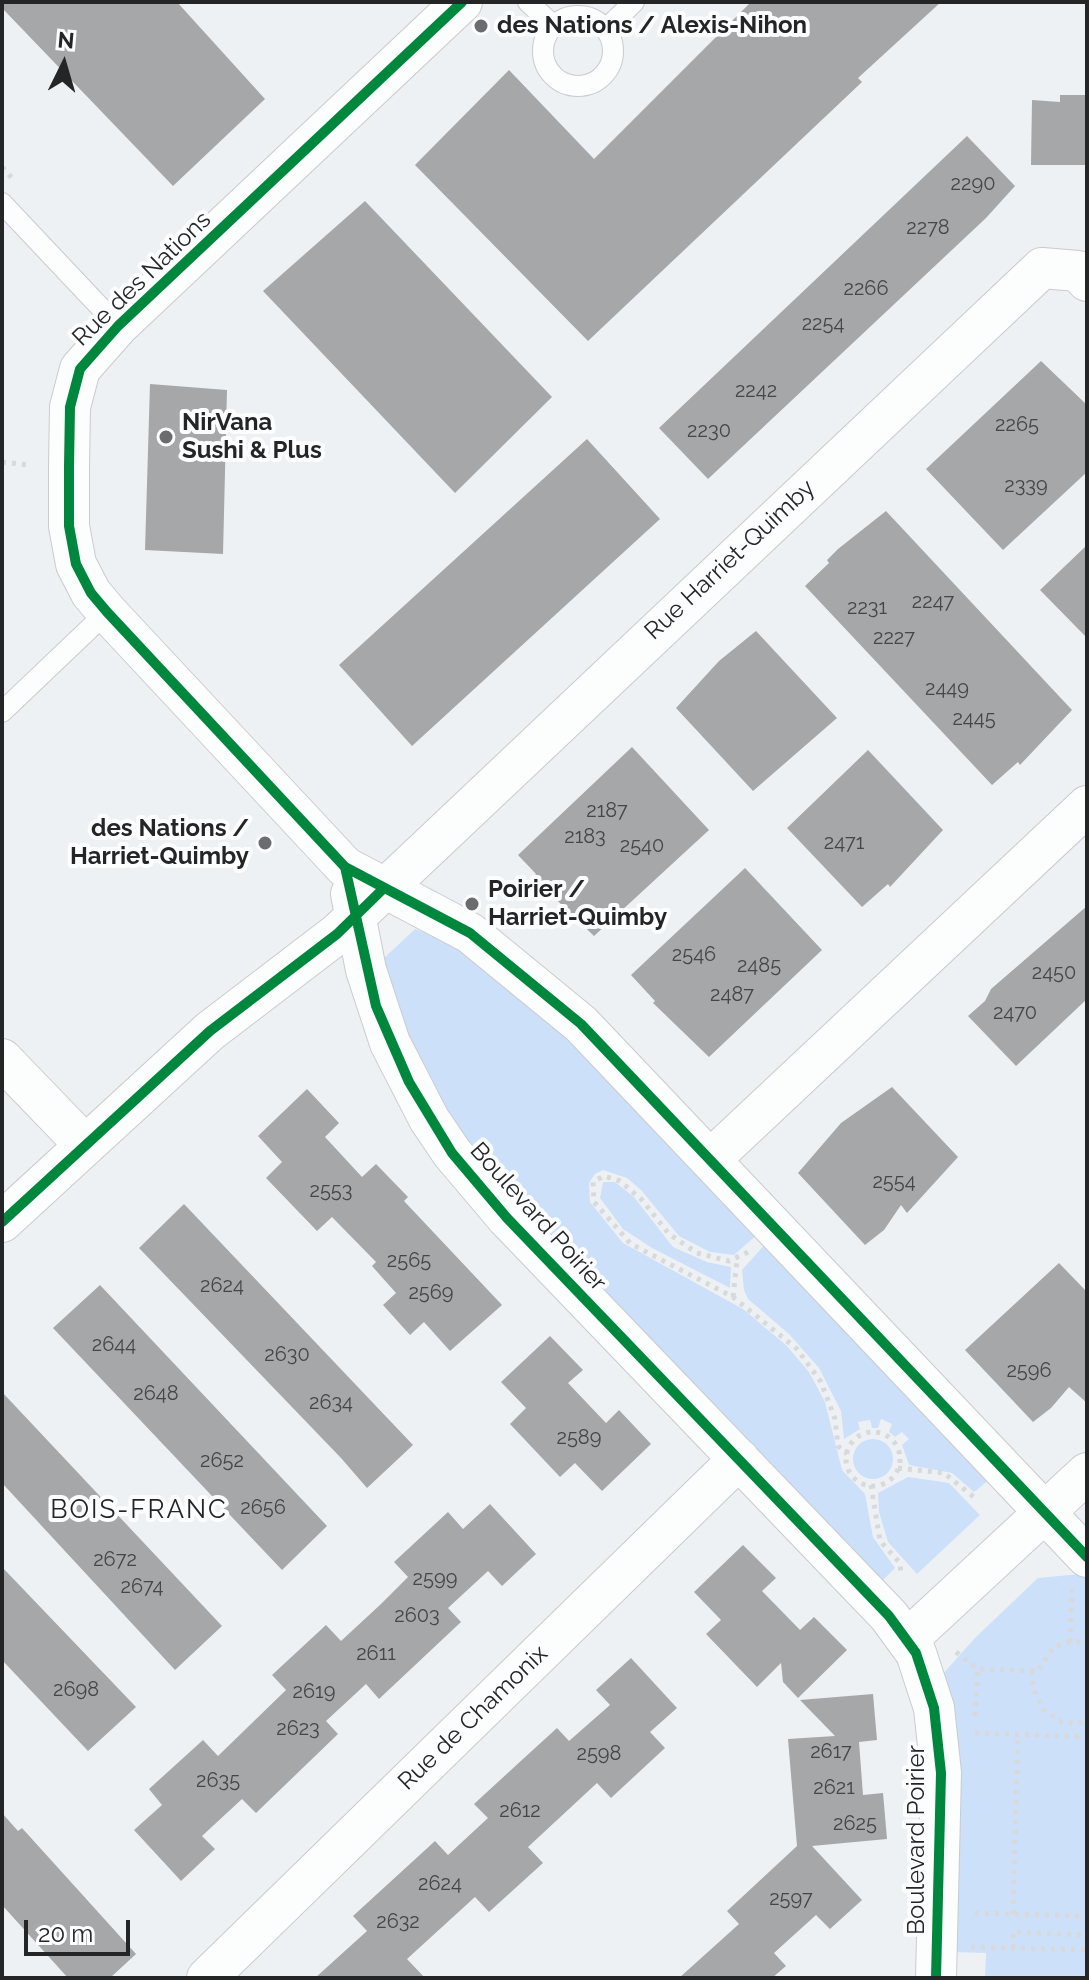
<!DOCTYPE html>
<html>
<head>
<meta charset="utf-8">
<style>
  body { margin:0 }
  #map { position:relative; width:1089px; height:1980px; overflow:hidden; background:#eef1f4; font-family:Raleway,sans-serif }
  canvas { display:block }
  .frame { position:absolute; inset:0; border:4px solid #232527; pointer-events:none }
  .north { position:absolute; left:24px; top:24px; width:80px; height:80px; -webkit-text-stroke:6px #fcfdff; paint-order:stroke; rotate:5deg; font-size:22px; font-weight:700; line-height:32px; text-align:center; color:#232527 }
  .north::after { content:''; display:block; margin:auto; width:28px; height:36px; background:#232527; clip-path:polygon(50% 0,100% 100%,50% 72%,0 100%) }
  .scale { position:absolute; left:24px; top:1920px; width:106px; height:36px; box-sizing:border-box; border:4px solid #232527; border-top:0; padding-left:10px; font-size:24px; line-height:28px; white-space:nowrap; color:#232527; -webkit-text-stroke:6px #fcfdff; paint-order:stroke }
</style>
</head>
<body>
<div id="map">
<canvas width="1089" height="1980"></canvas>
<div class="frame"></div>
<div class="north">N</div>
<div class="scale">20 m</div>
</div>
<script>
const ctx = document.querySelector('canvas').getContext('2d');
ctx.lineJoin = 'round';
function fillPath(path, color) {
  ctx.fillStyle = color;
  ctx.fill(path, 'evenodd');
}
function toPath(rows) {
  const path = new Path2D();
  for (const r of rows) {
    if (r.length === 3) {
      path.moveTo(r[0] + r[2], r[1]);
      path.arc(r[0], r[1], r[2], 0, 2 * Math.PI);
      continue;
    }
    path.moveTo(r[0], r[1]);
    for (let i = 2; i < r.length; i += 2) path.lineTo(r[i], r[i + 1]);
  }
  return path;
}
function trace(path, color, width, dash) {
  ctx.strokeStyle = color;
  ctx.lineWidth = width;
  ctx.lineCap = dash ? 'butt' : 'round';
  ctx.setLineDash(dash || []);
  ctx.stroke(path);
}
function drawText(font, color, halo, rows, align = 'center') {
  ctx.font = font + ' Raleway,sans-serif';
  ctx.lineWidth = 8;
  ctx.setLineDash([]);
  ctx.textBaseline = 'middle';
  ctx.strokeStyle = halo;
  ctx.fillStyle = color;
  for (const [text, x, y, turn = 0] of rows) {
    ctx.save();
    ctx.translate(x, y);
    ctx.rotate((+turn || 0) * Math.PI / 180);
    ctx.textAlign = isNaN(turn) ? turn : align;
    if (halo) ctx.strokeText(text, 0, 0);
    ctx.fillText(text, 0, 0);
    ctx.restore();
  }
}
fillPath(toPath([
  [415,929,456,943,546,1013,759,1233,734,1255,710,1252,679,1236,641,1190,627,1178,603,1170,595,1174,589,1183,590,1202,623,1243,743,1309,787,1346,809,1372,825,1402,842,1470,865,1494,873,1537,895,1568,881,1582,473,1151,450,1120,413,1052,382,960],
  [603,1182,615,1182,634,1197,673,1247,707,1262,731,1267,730,1288,652,1248,623,1229,600,1198],
  [767,1242,989,1480,974,1492,952,1473,909,1465,902,1445,909,1439,902,1432,895,1437,889,1432,892,1424,881,1419,878,1428,872,1428,870,1420,858,1422,860,1429,844,1439,841,1411,819,1368,789,1334,748,1299,744,1290,742,1270],
  [873,1459,20],
  [908,1477,949,1483,980,1515,917,1574,888,1542,879,1512,878,1493],
  [1081,1574,1087,1578,1087,1978,985,1978,986,1953,953,1952,941,1676,976,1637,1038,1578]
]), '#cce0fa');
fillPath(toPath([
  [2,2,177,2,265,99,173,186,2,8],
  [751,2,941,2,858,78,862,82,588,341,415,165,509,70,594,159],
  [1060,95,1087,95,1087,165,1031,165,1032,100,1060,102],
  [967,136,1015,186,986,218,708,479,659,428],
  [365,201,552,397,455,493,263,291],
  [1041,361,1087,405,1087,472,1003,550,926,469],
  [150,384,227,390,223,554,145,550],
  [587,439,660,519,412,746,339,665],
  [886,511,1072,710,1020,765,1018,762,992,785,805,586,829,563,827,560,838,549],
  [1087,545,1087,638,1040,590],
  [756,631,837,718,753,791,676,708,719,661],
  [632,747,709,830,594,936,534,878,536,874,518,855],
  [868,750,943,830,890,887,888,884,862,907,787,828],
  [745,868,822,950,709,1057,653,1003,655,1001,631,975],
  [1087,906,1087,999,1016,1066,968,1016,985,1001,991,989],
  [892,1087,958,1157,907,1213,901,1205,884,1230,865,1245,798,1173,841,1123],
  [307,1089,339,1123,325,1137,362,1177,376,1164,408,1197,404,1201,502,1305,450,1351,424,1322,410,1335,383,1305,396,1293,372,1266,376,1262,332,1217,317,1231,266,1178,282,1162,258,1136],
  [184,1204,413,1445,367,1488,341,1458,139,1248],
  [1059,1263,1087,1292,1087,1403,1069,1387,1051,1408,1033,1422,965,1350],
  [100,1285,327,1526,282,1570,53,1328],
  [550,1336,583,1370,568,1383,606,1423,619,1410,651,1444,602,1491,575,1463,560,1477,510,1424,526,1408,501,1382],
  [2,1392,222,1626,175,1670,2,1483],
  [490,1504,536,1554,502,1586,488,1571,448,1608,461,1622,379,1699,366,1684,326,1721,338,1734,256,1813,242,1799,202,1836,215,1849,181,1881,134,1830,162,1805,149,1789,203,1740,218,1756,286,1690,272,1675,326,1625,341,1641,381,1604,408,1577,394,1562,448,1512,463,1529],
  [743,1545,776,1578,762,1591,800,1630,814,1617,847,1650,798,1698,783,1682,781,1663,757,1687,706,1634,721,1620,694,1592],
  [2,1567,136,1707,88,1751,2,1660],
  [631,1658,677,1708,650,1732,665,1748,611,1798,597,1783,528,1847,543,1863,489,1912,475,1897,407,1959,425,1978,315,1978,367,1931,353,1916,435,1841,448,1855,488,1818,474,1804,523,1759,557,1728,569,1741,610,1705,596,1690],
  [873,1694,877,1740,859,1742,863,1795,883,1793,887,1839,812,1846,862,1900,830,1929,816,1915,774,1953,786,1966,772,1978,679,1978,739,1924,727,1911,797,1846,788,1739,835,1736,800,1700],
  [2,1813,18,1831,22,1828,136,1954,110,1978,68,1978,2,1905]
]), '#a5a7a9');
const service = toPath([
  [528,2,554,26],
  [578,51,35],
  [606,29,634,2],
  [2,203,118,326],
  [2,712,107,612]
]);
const minor = toPath([
  [462,2,118,326,80,369,70,407,69,466,69,526,76,564,91,593,107,612,345,867,470,933,581,1024,1087,1557],
  [351,894,366,970,390,1043,429,1119,452,1153,507,1218,889,1616,916,1653,934,1708,941,1773,936,1978],
  [2,1059,84,1144],
  [712,1158,1087,806],
  [2,1222,210,1031,337,934,1042,268,1078,271,1087,281],
  [908,1639,1087,1473],
  [207,1978,739,1459]
]);
trace(service, '#c9cbce', 22);
trace(minor, '#c9cbce', 42);
trace(toPath([
  [2,167,12,178],
  [2,462,28,465],
  [748,1252,729,1261,697,1253,669,1234,642,1200,620,1181,604,1176,593,1182,594,1202,631,1244,733,1297,797,1349,821,1382,835,1419,838,1446,847,1454],
  [733,1297,737,1260],
  [873,1459,27],
  [898,1468,944,1473,975,1498],
  [871,1485,880,1541,900,1563,901,1574],
  [1070,1642,1072,1589],
  [956,1652,978,1669,1038,1671,1054,1647,1073,1641,1087,1643],
  [1032,1671,1033,1688,1043,1709,1062,1722,1087,1723],
  [975,1716,978,1669],
  [975,1733,1087,1737],
  [975,1913,1087,1916],
  [1013,1914,1018,1735],
  [971,1947,1087,1950],
  [1013,1948,1013,1932,1087,1935]
]), '#d8d9da', 5, [4, 6]);
trace(service, '#fcfdfd', 20);
trace(minor, '#fcfdfd', 40);
trace(toPath([
  [462,2,118,326,80,369,70,407,69,466,69,526,76,564,91,593,107,612,345,867,470,933,581,1024,1087,1557],
  [345,867,376,1006,409,1082,452,1153,507,1218,889,1616,916,1653,934,1708,941,1773,936,1978],
  [2,1222,210,1031,337,934,384,888]
]), '#00873e', 10);
for (const [x, y, r, color] of [
  [481,26,8,"#6a6c6f"],
  [166,437,8,"#6a6c6f"],
  [265,843,8,"#6a6c6f"],
  [472,904,8,"#6a6c6f"]
]) {
  const dot = new Path2D();
  dot.arc(x, y, r, 0, 2 * Math.PI);
  ctx.fillStyle = color;
  ctx.fill(dot);
  trace(dot, '#fcfdff', 3);
}
drawText('20px', '#444648', null, [
  ["2290",973,184],
  ["2278",928,228],
  ["2266",866,289],
  ["2254",823,324],
  ["2242",756,391],
  ["2265",1017,425],
  ["2230",709,431],
  ["2339",1026,486],
  ["2247",933,602],
  ["2231",867,608],
  ["2227",894,638],
  ["2449",947,689],
  ["2445",974,719],
  ["2187",607,811],
  ["2183",585,837],
  ["2471",844,843],
  ["2540",642,846],
  ["2546",694,955],
  ["2485",759,966],
  ["2450",1054,973],
  ["2487",732,995],
  ["2470",1015,1013],
  ["2554",894,1182],
  ["2553",331,1191],
  ["2565",409,1261],
  ["2624",222,1286],
  ["2569",431,1293],
  ["2644",114,1345],
  ["2630",287,1355],
  ["2596",1029,1371],
  ["2648",156,1394],
  ["2634",331,1403],
  ["2589",579,1438],
  ["2652",222,1461],
  ["2656",263,1508],
  ["2672",115,1560],
  ["2599",435,1579],
  ["2674",142,1587],
  ["2603",417,1616],
  ["2611",376,1654],
  ["2698",76,1690],
  ["2619",314,1692],
  ["2623",298,1729],
  ["2617",831,1752],
  ["2598",599,1754],
  ["2635",218,1781],
  ["2621",834,1788],
  ["2612",520,1811],
  ["2625",855,1824],
  ["2624",440,1884],
  ["2597",791,1899],
  ["2632",398,1922]
]);
drawText('bold 24px', '#232527', '#fcfdff', [
  ["des Nations / Alexis-Nihon",497,26],
  ["NirVana",182,423],
  ["Sushi & Plus",182,451],
  ["des Nations /",249,829,"right"],
  ["Harriet-Quimby",249,857,"right"],
  ["Poirier /",488,890],
  ["Harriet-Quimby",488,918]
], 'left');
drawText('24px', '#232527', '#fcfdff', [
  ["Rue des Nations",142,279,-44],
  ["Rue Harriet-Quimby",730,560,-43],
  ["Boulevard Poirier",538,1217,48],
  ["Rue de Chamonix",473,1718,-44],
  ["Boulevard Poirier",917,1840,-90]
]);
ctx.letterSpacing = '2px';
drawText('26px', '#232527', '#fcfdff', [
  ["BOIS-FRANC",139,1510]
]);
ctx.letterSpacing = '0px';
</script>
</body>
</html>
